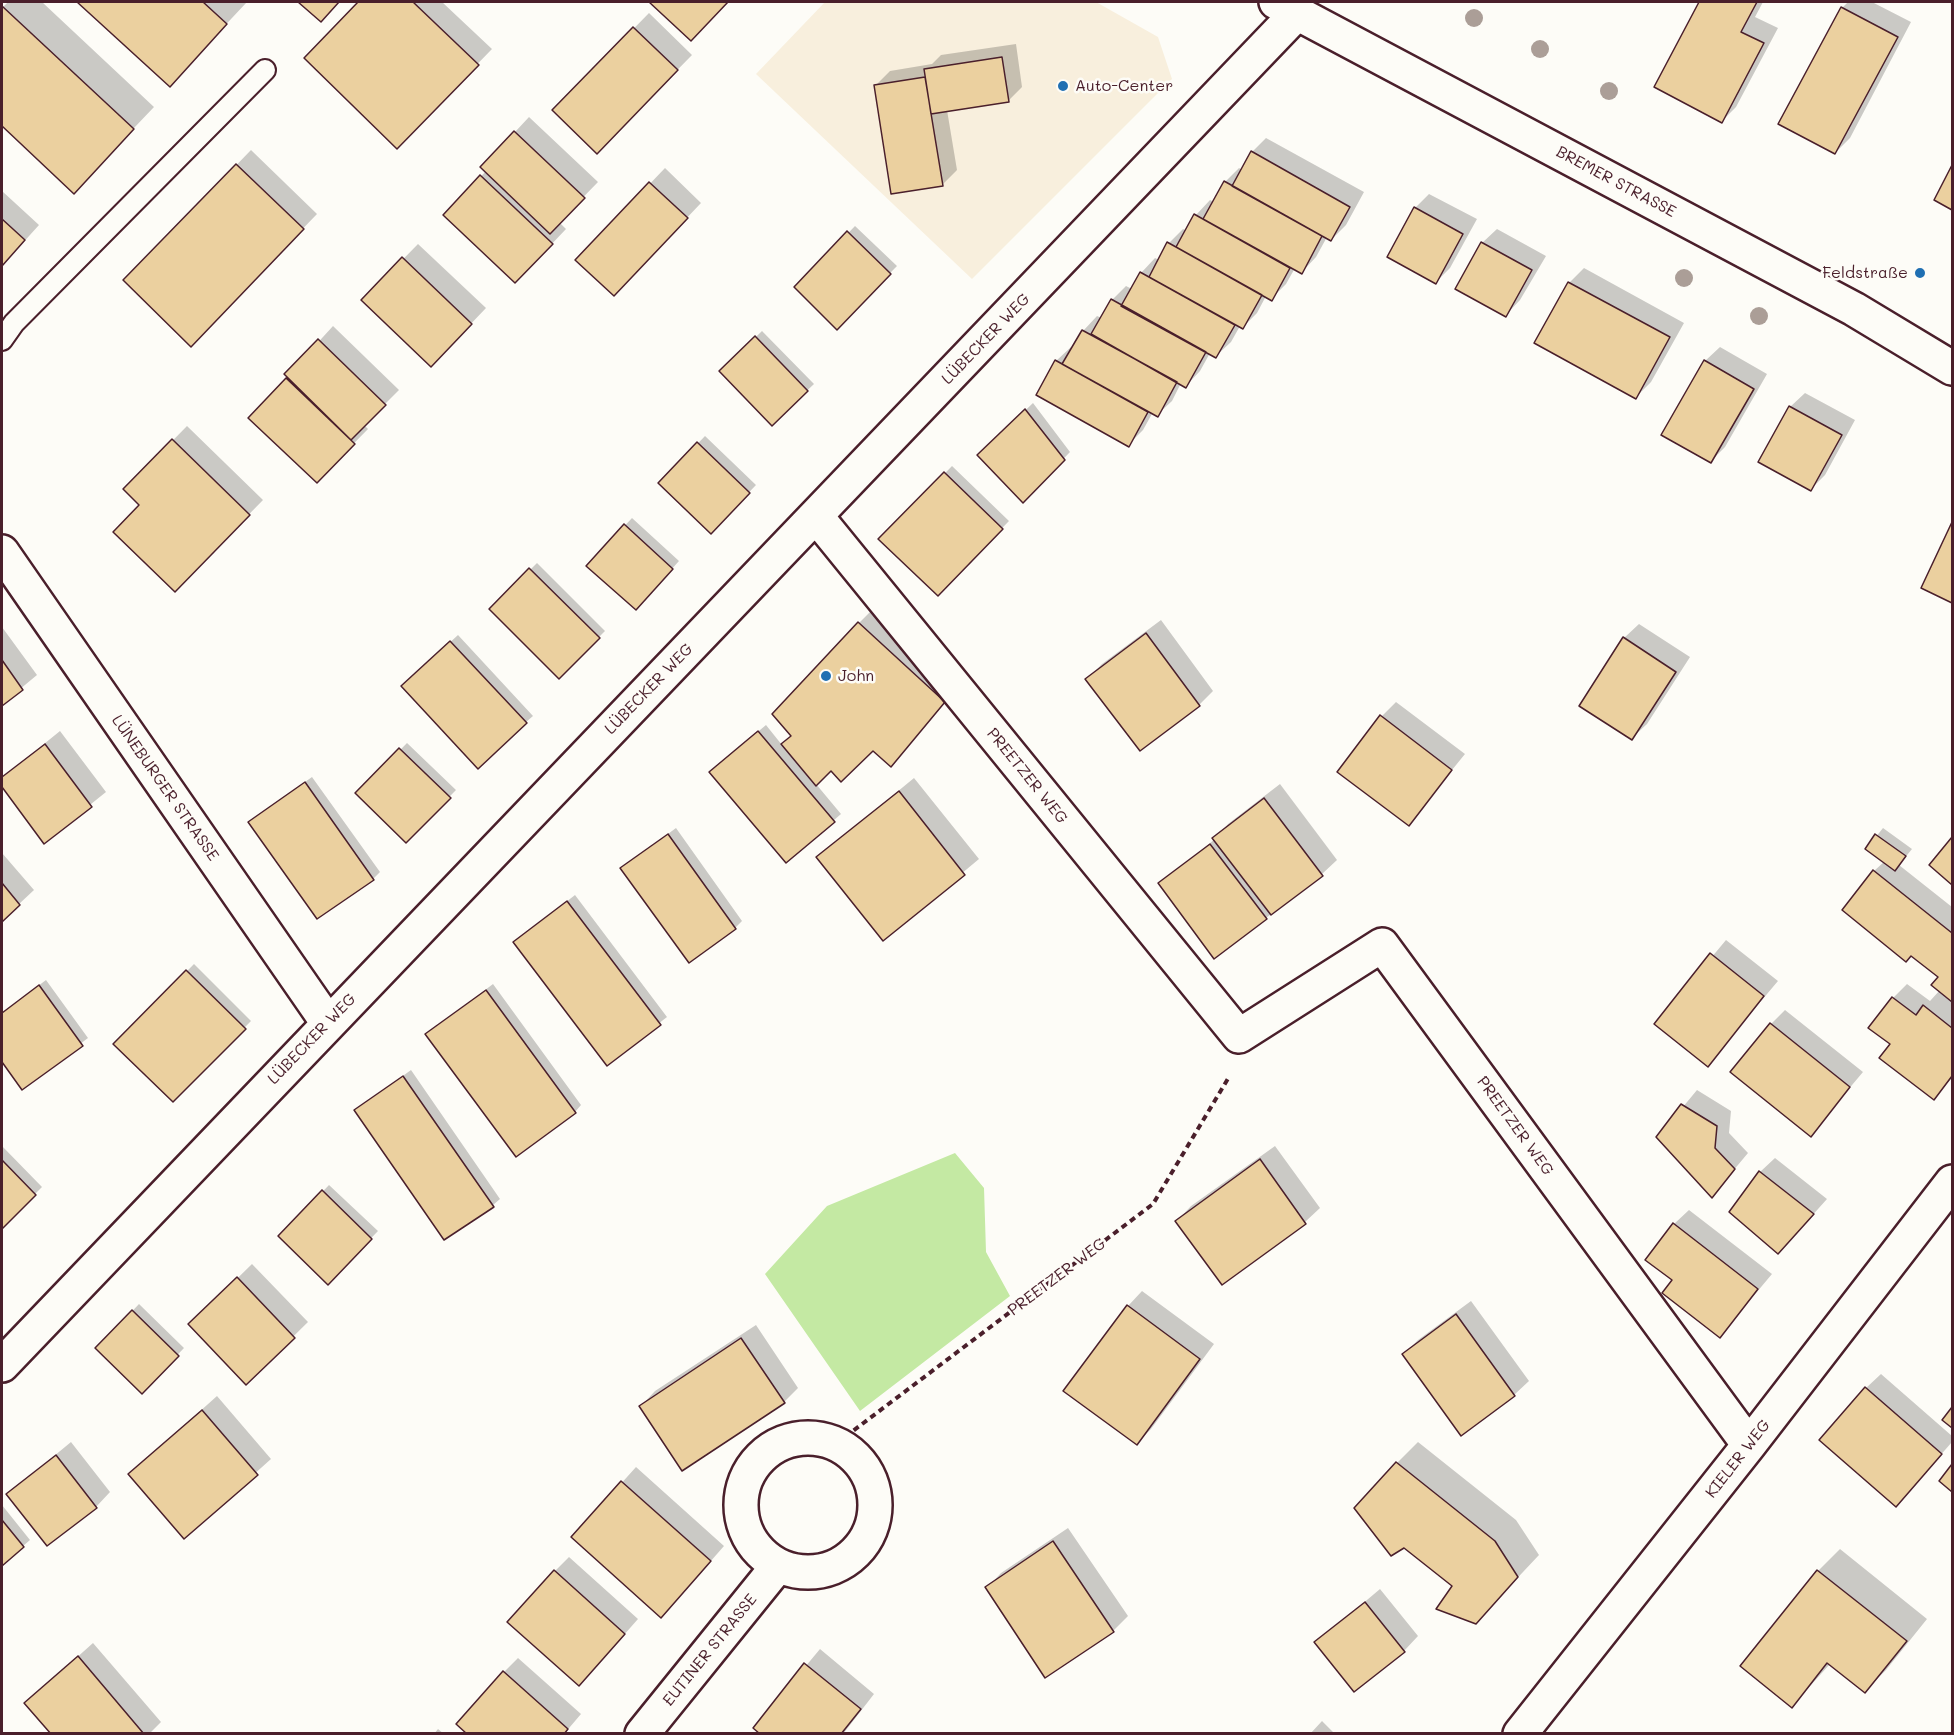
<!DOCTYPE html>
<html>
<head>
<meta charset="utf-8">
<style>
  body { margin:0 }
  #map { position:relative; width:1954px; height:1735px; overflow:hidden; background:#fdfcf7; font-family:Mali,sans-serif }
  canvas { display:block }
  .frame { position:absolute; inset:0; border:3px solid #4a1f2b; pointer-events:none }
</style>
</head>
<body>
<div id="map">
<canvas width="1954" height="1735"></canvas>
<div class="frame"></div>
</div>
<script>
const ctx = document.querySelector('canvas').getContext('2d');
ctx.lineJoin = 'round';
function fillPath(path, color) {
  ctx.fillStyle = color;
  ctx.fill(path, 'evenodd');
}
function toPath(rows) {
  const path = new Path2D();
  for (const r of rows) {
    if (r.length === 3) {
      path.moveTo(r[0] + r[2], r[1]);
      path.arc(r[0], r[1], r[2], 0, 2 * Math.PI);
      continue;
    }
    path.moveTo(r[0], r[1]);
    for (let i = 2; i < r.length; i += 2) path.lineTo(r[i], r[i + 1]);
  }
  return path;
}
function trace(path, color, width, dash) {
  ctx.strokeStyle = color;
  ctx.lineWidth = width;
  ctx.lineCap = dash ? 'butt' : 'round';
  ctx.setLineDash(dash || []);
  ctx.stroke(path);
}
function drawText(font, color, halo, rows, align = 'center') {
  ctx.font = font + ' Mali,sans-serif';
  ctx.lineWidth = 5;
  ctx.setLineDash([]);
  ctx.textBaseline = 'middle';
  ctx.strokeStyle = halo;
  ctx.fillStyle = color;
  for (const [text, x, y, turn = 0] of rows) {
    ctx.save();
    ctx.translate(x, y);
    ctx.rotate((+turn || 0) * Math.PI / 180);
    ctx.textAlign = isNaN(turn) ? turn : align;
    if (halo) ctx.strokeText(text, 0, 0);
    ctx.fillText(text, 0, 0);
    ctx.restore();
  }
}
fillPath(toPath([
  [825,2,1096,2,1158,37,1172,79,972,279,756,74]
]), '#f8efdd');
fillPath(toPath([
  [955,1153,984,1188,986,1252,1010,1296,860,1411,765,1274,827,1206]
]), '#c4e9a3');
fillPath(toPath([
  [8,2,42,2,154,107,74,191,2,124,2,8],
  [79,2,247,2,170,84],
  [300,2,339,2,320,20],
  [360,2,442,2,492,49,397,147,306,58],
  [651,2,727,2,691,39],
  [1701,2,1763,2,1755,17,1778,28,1736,107,1722,121,1656,86],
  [1848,2,1872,2,1911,22,1850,138,1835,153,1842,8],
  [649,13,692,55,597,152,554,110],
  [1016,44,1022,87,1008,101,947,110,957,170,942,185,876,85,890,71,932,64,941,55],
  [529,117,598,182,559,222,566,229,530,267,445,215,486,171,515,132],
  [1266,138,1364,192,1346,225,1331,240,1327,237,1316,257,1302,272,1295,268,1286,284,1271,299,1266,296,1257,313,1243,327,1240,326,1231,342,1216,356,1210,353,1200,371,1186,386,1181,383,1172,401,1157,415,1153,412,1143,430,1128,445,1056,361,1071,347,1073,348,1083,331,1097,316,1102,318,1112,300,1126,286,1132,289,1141,273,1155,258,1159,260,1169,243,1183,229,1187,231,1196,215,1210,200,1214,202,1225,182,1239,168,1242,170,1252,152],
  [251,150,317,214,205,330,125,280],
  [665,168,701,203,628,280,577,260],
  [1952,168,1952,208,1936,200],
  [2,191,39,225,2,266],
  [1429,194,1477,219,1450,268,1436,282,1415,208],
  [855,226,897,266,837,327,796,287],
  [1497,229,1546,256,1520,300,1506,315,1482,243],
  [418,244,486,308,446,350,363,300],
  [1584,268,1684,323,1651,382,1636,397,1536,342,1569,283],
  [333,326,399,390,364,425,368,429,317,481,250,417],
  [762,331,814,384,772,424,721,371],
  [1720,347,1767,374,1725,447,1710,462,1705,361],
  [1805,393,1855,420,1825,475,1811,489,1790,407],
  [1033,403,1070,452,1023,501,979,455],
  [187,426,263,500,175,590,141,505,125,489],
  [705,436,756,485,711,532,660,483],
  [952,466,1009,521,938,594,881,539],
  [632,518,679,561,643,601,588,565],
  [1952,526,1952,602,1923,588],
  [537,563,605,631,559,677,491,609],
  [873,609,958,687,891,765,873,749,831,769,816,784,841,814,787,861,718,765,766,725,782,745,792,735,859,623],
  [1161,620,1213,691,1199,705,1087,679,1102,664],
  [1639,624,1690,657,1647,724,1632,738,1624,638],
  [2,627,37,675,2,704],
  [458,635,533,716,526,722,410,679],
  [1396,702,1465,754,1408,824,1339,772,1382,716],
  [60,731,106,792,45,841,2,784,2,778],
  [407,743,456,790,406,841,358,793],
  [312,777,380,872,373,879,257,816],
  [914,778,979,859,883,939,818,857],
  [1280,784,1337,860,1322,874,1266,918,1160,884,1215,839,1228,824],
  [676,828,742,921,735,928,622,868],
  [1883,828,1912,849,1899,865,1952,907,1952,1078,1934,1098,1892,1044,1893,998,1907,984,1930,1001,1940,990,1940,977,1874,871,1885,861,1867,848],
  [1952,839,1952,883,1931,865],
  [2,853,34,890,2,920],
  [575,895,667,1017,607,1064,515,942],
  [1726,940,1778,981,1707,1065,1656,1024],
  [194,964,251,1021,173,1100,115,1044],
  [46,980,88,1038,22,1088,2,1059,2,1013],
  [493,984,581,1105,575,1112,427,1034],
  [1785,1010,1863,1072,1810,1135,1771,1024],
  [411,1070,500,1199,493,1205,356,1110],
  [1697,1090,1731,1111,1729,1133,1748,1153,1712,1196,1658,1137],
  [2,1146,42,1187,2,1227],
  [1275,1146,1320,1208,1305,1222,1222,1283,1177,1221,1191,1206],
  [1775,1158,1827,1199,1792,1238,1760,1172],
  [329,1185,378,1231,328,1283,280,1236],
  [1689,1210,1772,1274,1720,1336,1674,1279,1674,1224],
  [252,1264,308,1322,246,1383,205,1310],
  [1142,1291,1214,1344,1151,1429,1137,1443,1128,1306],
  [1471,1301,1529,1381,1514,1395,1404,1354,1418,1340],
  [139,1304,184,1348,142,1392,97,1348],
  [756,1325,798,1388,784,1402,641,1406,655,1391],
  [1881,1374,1952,1436,1952,1442,1910,1490,1866,1388],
  [217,1396,271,1459,184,1537,130,1474],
  [71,1442,110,1492,96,1507,8,1494],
  [1418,1442,1516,1520,1539,1555,1476,1622,1454,1586,1397,1463],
  [636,1467,724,1546,675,1602,573,1537],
  [2,1505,30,1540,2,1564],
  [1068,1528,1128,1616,1113,1631,1046,1676,987,1588,1001,1573],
  [1840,1549,1927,1619,1886,1670,1865,1691,1830,1664,1792,1706,1742,1666,1818,1571],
  [569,1557,638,1619,593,1670,555,1571],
  [1380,1589,1418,1636,1404,1651,1316,1643],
  [93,1643,161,1722,149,1734,52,1734,26,1703],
  [820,1649,874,1694,843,1734,762,1734,755,1727],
  [518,1658,581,1714,564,1734,504,1672],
  [1322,1721,1335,1734,1310,1734],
  [438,1729,444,1734,434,1734]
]), '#0003');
const building = toPath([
  [77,2,203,2,227,24,170,87,77,2],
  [298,2,339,2,321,22,298,2],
  [358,2,413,2,479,65,397,149,304,58,358,2],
  [649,2,728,2,691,41,649,2],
  [1699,2,1757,2,1741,32,1764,43,1722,123,1654,87,1699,2],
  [2,6,134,129,74,194,2,126,2,6],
  [1841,7,1898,37,1835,154,1778,124,1841,7],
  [633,27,678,70,597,154,552,110,633,27],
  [1002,57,1009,102,931,114,924,69,1002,57],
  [925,77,943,186,891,194,874,85,925,77],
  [514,131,585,198,550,234,480,167,514,131],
  [1251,151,1350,207,1331,241,1232,186,1251,151],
  [236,164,304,229,191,347,123,280,236,164],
  [1952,165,1952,210,1934,200,1952,165],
  [480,175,553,244,515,283,443,215,480,175],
  [1224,181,1322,236,1302,274,1203,219,1224,181],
  [649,182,688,218,614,296,575,260,649,182],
  [1414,207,1463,234,1436,284,1387,257,1414,207],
  [1194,214,1290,268,1272,301,1176,247,1194,214],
  [2,219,25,240,2,266,2,219],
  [847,231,891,274,837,330,794,287,847,231],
  [1167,242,1262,295,1243,329,1149,277,1167,242],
  [1481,242,1532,270,1506,317,1455,289,1481,242],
  [402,257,472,324,431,367,361,300,402,257],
  [1140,272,1235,325,1216,358,1121,306,1140,272],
  [1568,282,1670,337,1636,399,1534,343,1568,282],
  [1111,299,1206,352,1186,388,1091,334,1111,299],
  [1082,330,1177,382,1158,417,1062,364,1082,330],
  [755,336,808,391,772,426,719,371,755,336],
  [318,339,386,405,351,440,284,374,318,339],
  [1055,360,1148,412,1129,447,1036,395,1055,360],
  [1704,360,1754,389,1711,463,1661,435,1704,360],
  [286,378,355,444,317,483,248,418,286,378],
  [1789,406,1842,435,1811,491,1758,462,1789,406],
  [1025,409,1065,460,1023,503,977,455,1025,409],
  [172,439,250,515,175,592,113,532,139,505,123,489,172,439],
  [697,442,750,493,711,534,658,483,697,442],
  [944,472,1003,529,938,596,878,539,944,472],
  [1952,522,1952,603,1921,588,1952,522],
  [624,524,673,569,636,610,586,566,624,524],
  [529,568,600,638,559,679,489,609,529,568],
  [858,622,945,702,891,767,873,751,841,782,831,771,816,786,781,744,791,736,772,714,858,622],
  [1146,633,1200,706,1140,751,1085,679,1146,633],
  [1623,637,1676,672,1632,740,1579,706,1623,637],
  [450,641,527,723,478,769,401,686,450,641],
  [2,660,23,690,2,706,2,660],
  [1380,715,1452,770,1409,826,1337,772,1380,715],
  [758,731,835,822,786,863,709,772,758,731],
  [45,744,92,807,44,844,2,787,2,777,45,744],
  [399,748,451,798,406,843,355,793,399,748],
  [305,782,374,880,317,919,248,822,305,782],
  [899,791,965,875,883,941,816,857,899,791],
  [1264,798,1323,876,1271,915,1212,838,1264,798],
  [668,834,736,929,689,963,620,868,668,834],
  [1875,834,1906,856,1895,871,1865,849,1875,834],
  [1952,837,1952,885,1929,865,1952,837],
  [1210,844,1267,919,1214,959,1158,883,1210,844],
  [1873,870,1952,933,1952,1002,1931,985,1938,977,1911,956,1906,962,1842,910,1873,870],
  [2,883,20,905,2,922,2,883],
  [567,901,661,1025,607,1066,513,942,567,901],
  [1710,953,1764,996,1708,1067,1654,1024,1710,953],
  [186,970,246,1029,173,1102,113,1044,186,970],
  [39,985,83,1046,22,1090,2,1062,2,1013,39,985],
  [486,990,576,1113,516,1157,425,1034,486,990],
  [1892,997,1916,1015,1923,1005,1952,1028,1952,1076,1934,1100,1879,1058,1890,1044,1868,1028,1892,997],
  [1770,1023,1850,1087,1811,1137,1730,1072,1770,1023],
  [403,1076,494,1207,444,1240,354,1110,403,1076],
  [1681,1104,1717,1126,1715,1148,1735,1169,1712,1198,1656,1137,1681,1104],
  [1260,1159,1306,1224,1222,1285,1175,1221,1260,1159],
  [2,1160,36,1195,2,1229,2,1160],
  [1759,1171,1814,1214,1778,1254,1729,1212,1759,1171],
  [322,1190,372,1239,328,1285,278,1236,322,1190],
  [1673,1223,1758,1289,1720,1338,1662,1293,1672,1280,1645,1260,1673,1223],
  [237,1277,295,1338,246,1385,188,1324,237,1277],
  [1127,1305,1200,1359,1137,1445,1063,1391,1127,1305],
  [132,1310,179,1356,142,1394,95,1348,132,1310],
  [1456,1314,1515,1396,1461,1436,1402,1354,1456,1314],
  [741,1338,785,1403,682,1471,639,1406,741,1338],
  [1865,1387,1942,1454,1896,1507,1819,1440,1865,1387],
  [1952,1407,1952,1428,1942,1420,1952,1407],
  [202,1410,258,1475,184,1539,128,1474,202,1410],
  [56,1455,97,1508,47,1546,6,1494,56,1455],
  [1396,1462,1495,1541,1518,1577,1476,1624,1436,1609,1452,1586,1404,1548,1391,1556,1354,1508,1396,1462],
  [1952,1464,1952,1492,1939,1481,1952,1464],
  [621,1481,711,1561,661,1618,571,1537,621,1481],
  [2,1520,24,1547,2,1566,2,1520],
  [1053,1541,1114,1632,1045,1678,985,1587,1053,1541],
  [554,1570,625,1634,579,1686,507,1622,554,1570],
  [1817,1570,1907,1641,1865,1693,1827,1663,1792,1708,1740,1666,1817,1570],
  [1365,1602,1405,1652,1354,1692,1314,1642,1365,1602],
  [78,1656,144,1734,51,1734,24,1703,78,1656],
  [804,1663,861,1709,841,1734,760,1734,753,1728,804,1663],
  [503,1671,568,1729,564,1734,467,1734,456,1724,503,1671]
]);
fillPath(building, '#ebd09f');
trace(building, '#4a1f2b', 1.5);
const lane = toPath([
  [2,340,14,323,265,70]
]);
const street = toPath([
  [816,516,1239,1036,1382,945,1749,1445],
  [2,552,328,1023],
  [2,1365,1297,13],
  [808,1505,67],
  [642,1734,777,1567],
  [1520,1734,1749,1445,1952,1182]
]);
const secondary = toPath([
  [1276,2,1854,309,1952,368]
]);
trace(lane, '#4a1f2b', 24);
trace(street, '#4a1f2b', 38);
trace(secondary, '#4a1f2b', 38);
trace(toPath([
  [837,1443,1153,1204,1229,1077]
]), '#4a1f2b', 4, [6, 4.5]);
trace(lane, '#fdfcf7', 20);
trace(street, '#fdfcf7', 33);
trace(secondary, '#fdfcf7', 33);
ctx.fillStyle = '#ab9e97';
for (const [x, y] of [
  [1474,18],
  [1540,49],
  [1609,91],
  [1684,278],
  [1759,316]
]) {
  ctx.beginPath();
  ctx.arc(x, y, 9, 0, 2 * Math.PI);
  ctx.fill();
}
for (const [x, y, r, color] of [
  [1063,86,6,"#1f6fb2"],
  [1920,273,6,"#1f6fb2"],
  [826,676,6,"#1f6fb2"]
]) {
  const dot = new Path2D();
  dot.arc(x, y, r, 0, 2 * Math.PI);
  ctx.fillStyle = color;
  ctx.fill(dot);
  trace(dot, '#fdfcf7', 2);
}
drawText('16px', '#4a1f2b', '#fdfcf7', [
  ["Auto-Center",1075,86],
  ["Feldstraße",1908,273,"right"],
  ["John",838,676]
], 'left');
drawText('16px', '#4a1f2b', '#fdfcf7', [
  ["BREMER STRASSE",1616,182,28],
  ["LÜBECKER WEG",986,339,-46],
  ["LÜBECKER WEG",649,689,-46],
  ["PREETZER WEG",1027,776,51],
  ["LÜNEBURGER STRASSE",165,788,55],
  ["LÜBECKER WEG",312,1039,-46],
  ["PREETZER WEG",1515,1126,54],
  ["PREETZER WEG",1057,1277,-37],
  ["KIELER WEG",1738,1459,-52],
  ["EUTINER STRASSE",710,1650,-51]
]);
</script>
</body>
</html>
